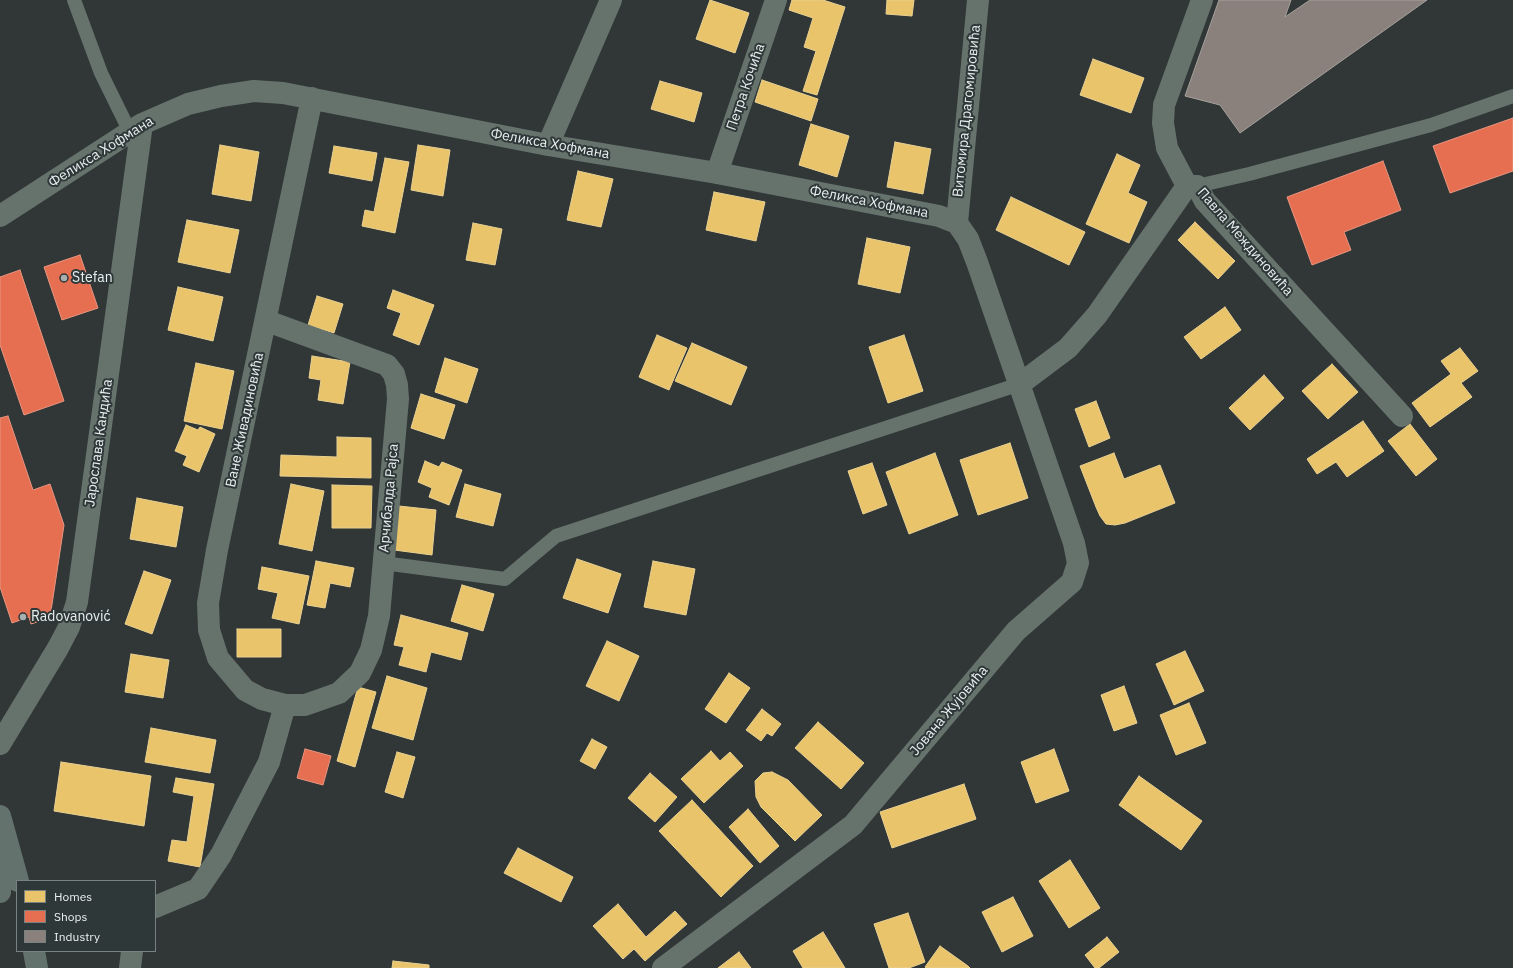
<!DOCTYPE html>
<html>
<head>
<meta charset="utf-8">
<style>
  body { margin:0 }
  #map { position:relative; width:1513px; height:968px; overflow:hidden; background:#313636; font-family:"IBM Plex Sans",sans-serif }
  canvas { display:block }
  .legend { position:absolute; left:16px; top:880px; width:140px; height:72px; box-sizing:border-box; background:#2f3838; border:1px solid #798181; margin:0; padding:5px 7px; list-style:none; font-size:12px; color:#e9efef }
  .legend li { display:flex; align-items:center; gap:8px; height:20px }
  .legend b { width:20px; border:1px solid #798181 }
</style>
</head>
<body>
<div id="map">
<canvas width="1513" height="968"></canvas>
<ul class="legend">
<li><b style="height:11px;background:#e9c46a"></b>Homes</li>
<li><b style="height:11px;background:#e76f51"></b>Shops</li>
<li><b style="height:11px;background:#8a817c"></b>Industry</li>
</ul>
</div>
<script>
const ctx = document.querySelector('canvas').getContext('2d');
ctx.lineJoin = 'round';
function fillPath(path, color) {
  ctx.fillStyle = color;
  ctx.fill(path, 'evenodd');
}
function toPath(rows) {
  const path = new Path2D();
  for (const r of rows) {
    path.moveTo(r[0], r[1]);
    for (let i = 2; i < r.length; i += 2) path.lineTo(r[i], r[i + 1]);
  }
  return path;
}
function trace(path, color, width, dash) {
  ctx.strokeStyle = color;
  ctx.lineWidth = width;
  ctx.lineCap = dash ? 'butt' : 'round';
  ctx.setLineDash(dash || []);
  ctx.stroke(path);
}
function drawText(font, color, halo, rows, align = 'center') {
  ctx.font = font + ' "IBM Plex Sans",sans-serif';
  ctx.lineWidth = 4;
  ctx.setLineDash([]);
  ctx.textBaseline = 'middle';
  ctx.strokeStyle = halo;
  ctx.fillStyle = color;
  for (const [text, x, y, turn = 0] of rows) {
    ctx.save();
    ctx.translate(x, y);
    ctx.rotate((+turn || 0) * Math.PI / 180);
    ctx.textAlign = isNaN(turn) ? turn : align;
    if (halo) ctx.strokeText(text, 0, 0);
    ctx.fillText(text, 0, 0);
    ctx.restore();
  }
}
const homes = toPath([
  [710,0,749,13,735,53,696,39,710,0],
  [792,0,823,0,845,7,817,95,803,91,816,51,804,47,813,18,789,10,792,0],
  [887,0,914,0,912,16,886,14,887,0],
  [1093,59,1144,78,1131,113,1080,95,1093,59],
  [762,80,818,99,811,121,755,102,762,80],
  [660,81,702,93,694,122,651,109,660,81],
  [811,124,849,136,837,177,799,165,811,124],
  [895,142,931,149,923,194,887,187,895,142],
  [220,145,259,152,251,201,212,194,220,145],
  [418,145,450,150,443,196,411,190,418,145],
  [334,146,377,153,372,181,329,173,334,146],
  [1117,154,1140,165,1128,193,1147,202,1129,243,1086,224,1117,154],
  [385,158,409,162,395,233,362,226,365,210,374,212,385,158],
  [578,171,613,179,601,227,567,220,578,171],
  [714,192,765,202,756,241,706,230,714,192],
  [1011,197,1085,232,1069,265,996,230,1011,197],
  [187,220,239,230,230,273,178,262,187,220],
  [1195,222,1235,261,1218,279,1178,240,1195,222],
  [473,223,502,229,495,265,466,260,473,223],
  [867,238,910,247,900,293,858,284,867,238],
  [178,287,223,297,213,341,168,330,178,287],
  [393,290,434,305,419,345,393,335,401,313,387,308,393,290],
  [317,296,343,304,334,333,308,325,317,296],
  [1225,307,1241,330,1201,359,1184,337,1225,307],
  [657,335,687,348,669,390,639,377,657,335],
  [904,335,923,391,888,403,869,347,904,335],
  [692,343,747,367,731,405,675,381,692,343],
  [1460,348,1478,371,1461,383,1472,397,1430,427,1412,403,1451,374,1441,361,1460,348],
  [312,356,350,362,343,404,318,400,321,380,309,378,312,356],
  [445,358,478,369,467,403,435,392,445,358],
  [196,363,234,371,222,429,184,421,196,363],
  [1332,364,1358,392,1328,419,1302,391,1332,364],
  [1264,375,1284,398,1250,430,1229,408,1264,375],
  [421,394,455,405,444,439,411,428,421,394],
  [1096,401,1110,438,1089,447,1075,409,1096,401],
  [1363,421,1384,451,1347,477,1336,462,1317,474,1307,459,1363,421],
  [1410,424,1437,459,1416,476,1388,441,1410,424],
  [186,425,198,430,200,427,215,434,199,472,183,465,187,456,175,451,186,425],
  [337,437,371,438,371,478,280,476,281,455,337,457,337,437],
  [1010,443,1028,498,978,515,960,460,1010,443],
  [935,453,958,515,909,534,886,472,935,453],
  [1114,453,1124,479,1160,465,1175,503,1125,523,1115,525,1106,524,1100,516,1096,507,1080,466,1114,453],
  [425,461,439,467,442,462,462,470,449,505,429,497,432,488,418,482,425,461],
  [872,463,887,505,863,514,848,471,872,463],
  [291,484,324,491,312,551,279,544,291,484],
  [465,484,501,494,493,526,456,517,465,484],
  [332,485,372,486,371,528,332,528,332,485],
  [137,498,183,507,176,547,130,539,137,498],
  [399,506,436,510,432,555,394,550,399,506],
  [577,559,621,574,608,613,563,598,577,559],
  [316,561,354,568,350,587,330,583,325,608,307,605,316,561],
  [653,561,695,569,686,615,644,607,653,561],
  [262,567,309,576,299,624,272,618,278,593,258,589,262,567],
  [144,571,171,580,152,634,125,624,144,571],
  [462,585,494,594,483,631,451,621,462,585],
  [401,615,468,633,461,660,431,652,426,672,399,665,404,647,394,645,401,615],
  [237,629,281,629,281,657,237,657,237,629],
  [607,641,639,656,619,701,586,686,607,641],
  [1185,651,1204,691,1174,705,1156,664,1185,651],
  [131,654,169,660,163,698,125,692,131,654],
  [729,673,750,688,726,723,705,709,729,673],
  [387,676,427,688,413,740,372,728,387,676],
  [1124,686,1137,723,1114,731,1101,695,1124,686],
  [358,687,376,692,355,767,337,761,358,687],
  [1189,703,1206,743,1176,755,1160,715,1189,703],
  [762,709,781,724,772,736,767,733,761,741,746,730,762,709],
  [818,722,864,763,841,789,795,748,818,722],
  [151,728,216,740,210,773,145,762,151,728],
  [592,739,607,747,595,769,580,761,592,739],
  [1054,749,1069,791,1036,803,1021,762,1054,749],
  [711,751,720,761,730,752,743,766,704,803,681,779,711,751],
  [397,752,415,757,403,798,385,792,397,752],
  [61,762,151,776,144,826,54,811,61,762],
  [772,772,788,780,822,815,795,841,761,807,756,797,755,781,763,773,772,772],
  [650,773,677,797,655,822,628,798,650,773],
  [1139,776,1202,821,1181,850,1119,805,1139,776],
  [176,778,214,784,200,867,168,861,172,840,187,842,194,796,173,792,176,778],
  [964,784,976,819,892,848,880,812,964,784],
  [692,800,753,866,721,897,659,831,692,800],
  [748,809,779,846,760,863,729,827,748,809],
  [518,848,573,877,561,902,504,873,518,848],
  [1070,860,1100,908,1069,928,1039,881,1070,860],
  [1013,897,1033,936,1002,952,982,912,1013,897],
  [618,904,646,937,675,911,687,924,645,961,634,949,623,959,593,926,618,904],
  [908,913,925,962,909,968,889,968,874,924,908,913],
  [823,932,845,968,803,968,793,951,823,932],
  [1107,937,1119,952,1099,968,1095,968,1085,955,1107,937],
  [940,946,968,966,970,968,926,968,925,967,940,946],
  [739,952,751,968,718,968,739,952],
  [393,961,429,965,429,968,392,968,393,961]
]);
fillPath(homes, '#e9c46a');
trace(homes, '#e9d192', 1);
const shops = toPath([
  [1513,118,1513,171,1450,193,1433,146,1513,118],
  [1383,161,1401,210,1344,232,1351,250,1312,265,1287,197,1383,161],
  [80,255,98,308,62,320,44,267,80,255],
  [20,270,64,401,24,415,0,345,0,277,20,270],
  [8,416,33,490,50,484,64,525,51,611,53,617,31,624,29,617,12,623,0,587,0,418,8,416],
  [305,749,331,756,323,785,297,778,305,749]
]);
fillPath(shops, '#e76f51');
trace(shops, '#e89580', 1);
const industry = toPath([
  [1219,0,1291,0,1285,17,1310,0,1427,0,1240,133,1220,105,1185,96,1219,0]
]);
fillPath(industry, '#8a817c');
trace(industry, '#a6a29e', 1);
trace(toPath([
  [74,0,101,73,130,132],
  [1197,186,1249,174,1431,125,1513,96],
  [383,563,505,579,556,536,1020,384]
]), '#66726c', 14);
trace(toPath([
  [548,145,611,0],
  [717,173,776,0],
  [1187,186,1197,186,1205,201,1402,416],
  [1187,186,1167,148,1163,123,1164,105,1202,0],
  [0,216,142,124,188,104,221,96,254,91,283,93,548,145,717,173,939,216,957,223,968,239,977,262,1074,543,1078,563,1072,582,1016,631,853,825,663,968],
  [957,223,978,0],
  [267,321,387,365,394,374,397,385,398,399,379,616,371,650,360,673,339,693,305,705,285,705,262,699,245,690,218,658,209,630,208,603,217,550,312,98],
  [1020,384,1068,348,1097,315,1187,186],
  [0,744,58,648,69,627,77,602,142,124],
  [155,907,198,889,221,855,269,762,285,705],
  [130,968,132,951]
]), '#66726c', 22);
trace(toPath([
  [0,816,18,881],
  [0,867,0,892],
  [34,951,37,968]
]), '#63726d', 22);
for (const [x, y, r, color] of [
  [64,278,4,"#a9aeae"],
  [23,617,4,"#a9aeae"]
]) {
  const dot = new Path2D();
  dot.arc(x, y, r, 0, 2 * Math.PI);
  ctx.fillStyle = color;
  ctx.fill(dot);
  trace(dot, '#2f3838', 1.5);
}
drawText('14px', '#e9efef', '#2f3838', [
  ["Петра Кочића",746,87,-71],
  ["Витомира Драгомировића",967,111,-84],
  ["Феликса Хофмана",550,144,10],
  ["Феликса Хофмана",101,152,-32],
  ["Феликса Хофмана",869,202,11],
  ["Павла Междиновића",1245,242,49],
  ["Ване Живадиновића",245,420,-78],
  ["Јарослава Кандића",99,443,-82],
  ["Арчибалда Рајса",389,498,-85],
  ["Јована Жујовића",949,711,-50]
]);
drawText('14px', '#e9efef', '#2f3838', [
  ["Stefan",72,278],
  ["Radovanović",31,617]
], 'left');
</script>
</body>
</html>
